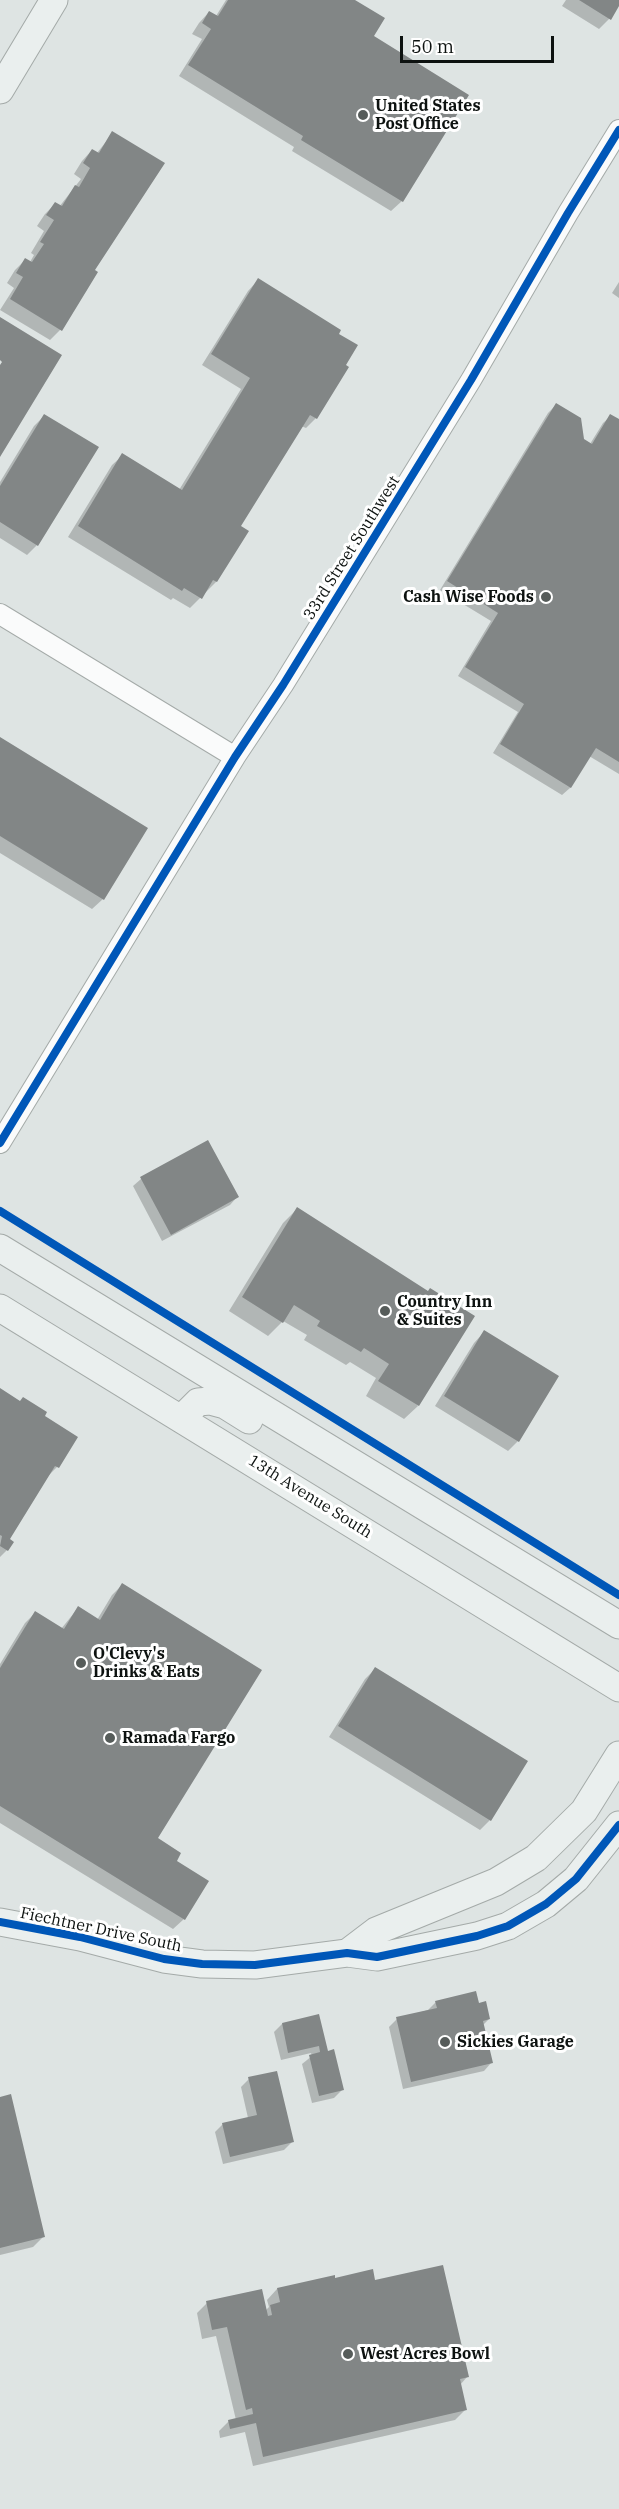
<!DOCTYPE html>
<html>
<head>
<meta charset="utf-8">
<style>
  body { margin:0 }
  #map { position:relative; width:619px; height:2509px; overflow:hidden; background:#dee4e3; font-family:"IBM Plex Serif",serif }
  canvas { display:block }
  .scale { position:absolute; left:400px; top:36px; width:154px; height:27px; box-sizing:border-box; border:3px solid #0d1210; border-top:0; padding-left:8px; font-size:18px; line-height:21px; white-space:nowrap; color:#0d1210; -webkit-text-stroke:4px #fff; paint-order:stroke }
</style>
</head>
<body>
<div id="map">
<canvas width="619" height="2509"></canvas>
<div class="scale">50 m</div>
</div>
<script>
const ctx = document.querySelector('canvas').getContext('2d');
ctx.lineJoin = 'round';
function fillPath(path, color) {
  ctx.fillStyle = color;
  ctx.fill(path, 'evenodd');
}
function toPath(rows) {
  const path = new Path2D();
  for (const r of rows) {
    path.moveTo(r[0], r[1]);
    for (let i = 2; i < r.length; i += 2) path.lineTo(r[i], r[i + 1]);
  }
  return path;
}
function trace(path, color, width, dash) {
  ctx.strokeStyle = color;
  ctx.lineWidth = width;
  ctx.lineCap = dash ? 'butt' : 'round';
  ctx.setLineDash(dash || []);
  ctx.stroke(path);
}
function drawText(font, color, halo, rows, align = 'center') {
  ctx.font = font + ' "IBM Plex Serif",serif';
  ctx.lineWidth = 6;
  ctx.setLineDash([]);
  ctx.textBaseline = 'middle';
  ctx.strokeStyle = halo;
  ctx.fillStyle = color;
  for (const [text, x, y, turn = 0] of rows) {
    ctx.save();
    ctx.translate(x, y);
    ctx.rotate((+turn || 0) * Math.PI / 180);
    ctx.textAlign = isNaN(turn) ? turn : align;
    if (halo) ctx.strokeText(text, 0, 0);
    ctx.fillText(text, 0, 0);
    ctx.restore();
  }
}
fillPath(toPath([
  [226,0,353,0,372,37,467,95,402,201,391,211,292,151,294,147,179,76,202,39,192,34,199,23,209,12,216,16],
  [566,0,619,0,619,3,609,19,599,29,562,6],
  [113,133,60,330,50,340,0,310,14,288,7,283,15,270,25,260,30,262,34,255,31,253,44,231,37,226,45,214,55,204,59,207,81,179,74,174,82,161,92,150,97,153],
  [258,280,316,418,306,428,301,426,239,527,247,532,216,582,190,608,173,598,171,600,68,537,112,465,123,455,179,490,241,389,202,365,248,291],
  [619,282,619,298,612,293],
  [556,405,583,440,590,444,603,423,611,416,619,421,619,774,589,756,570,788,562,795,493,753,518,712,458,676,491,621,440,590,548,413],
  [44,416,37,545,27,555,0,538,0,482,34,426],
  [0,739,146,829,103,899,92,909,0,853],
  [208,1142,237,1197,230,1205,162,1241,133,1186,141,1179],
  [297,1209,418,1406,404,1419,366,1396,376,1378,350,1362,346,1365,304,1340,307,1335,283,1321,268,1336,229,1311,283,1223],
  [484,1332,518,1441,508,1451,435,1406,474,1343],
  [0,1390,43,1417,57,1467,47,1477,8,1540,7,1550,0,1557],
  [122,1585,156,1839,175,1861,207,1881,184,1919,173,1929,0,1823,0,1664,25,1623,35,1613,61,1629,78,1608,97,1620,112,1595],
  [375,1669,490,1820,480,1830,329,1737,365,1679],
  [436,2002,478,2005,489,2019,483,2025,491,2063,484,2071,403,2089,389,2027,397,2019,428,2010],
  [318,2016,327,2052,342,2090,334,2098,312,2103,302,2064,312,2056,311,2053,281,2060,274,2032,282,2024],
  [249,2079,292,2142,284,2150,223,2164,215,2132,223,2124,248,2118,241,2087],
  [0,2099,43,2237,33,2247,0,2255],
  [334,2280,374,2282,467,2377,460,2385,466,2409,455,2420,253,2466,245,2432,220,2438,219,2431,229,2421,236,2420,216,2336,202,2339,197,2313,207,2303,265,2311,269,2307,267,2300,277,2289]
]), '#0003');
fillPath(toPath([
  [228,0,355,0,385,18,374,36,469,95,403,202,301,140,303,136,188,65,211,29,202,23,209,11,218,16],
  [579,0,619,0,619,6,611,20],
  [112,131,165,163,95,270,98,272,62,331,10,299,23,277,16,273,25,258,32,262,44,244,40,242,54,220,46,215,55,202,62,206,75,185,79,187,90,168,83,163,92,149,99,153],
  [258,278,341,330,339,334,358,345,346,365,349,367,317,419,310,415,241,526,249,531,217,582,213,580,202,599,184,588,182,591,78,526,122,453,182,490,250,378,211,354],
  [0,317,62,355,0,457,0,365,2,362,0,360],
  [556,403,581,418,584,439,592,444,610,414,619,419,619,762,596,748,571,788,500,744,524,704,465,667,498,613,447,581],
  [44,414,99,447,38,546,0,522,0,486],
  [0,737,148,828,104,900,0,836],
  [208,1140,239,1197,171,1235,140,1177],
  [297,1207,428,1291,430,1288,475,1316,419,1406,378,1381,389,1364,364,1348,361,1352,317,1326,320,1321,294,1305,283,1323,242,1297],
  [484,1330,559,1376,519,1442,444,1396],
  [0,1388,20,1401,23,1397,47,1412,45,1416,78,1437,59,1468,55,1466,10,1539,14,1542,8,1551,0,1546,2,1536,0,1535],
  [122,1583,262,1670,158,1838,181,1853,177,1861,209,1881,185,1920,0,1806,0,1668,35,1611,64,1629,78,1606,100,1620],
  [375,1667,528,1761,491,1821,338,1726],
  [476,1991,479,2003,486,2001,490,2019,483,2021,493,2063,411,2082,396,2017,437,2008,435,2001],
  [319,2014,328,2051,334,2049,344,2090,319,2096,309,2055,320,2052,319,2046,288,2053,282,2023],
  [277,2071,294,2142,230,2157,222,2123,257,2115,248,2077],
  [11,2094,45,2237,0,2248,0,2097],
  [443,2265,469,2377,460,2379,467,2410,263,2457,256,2423,230,2429,228,2420,253,2414,252,2408,246,2410,227,2327,212,2330,206,2301,262,2289,268,2316,272,2315,270,2305,280,2302,277,2288,335,2275,335,2278,373,2269,375,2280]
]), '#828686');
const street = toPath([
  [0,614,235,757],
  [0,1143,235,757,283,685,471,380,568,213,619,130]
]);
const secondary = toPath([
  [0,90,54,0],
  [0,1248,619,1625],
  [0,1308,619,1688],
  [182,1418,198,1402,210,1401,225,1405,249,1420],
  [0,1922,80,1937,164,1959,202,1964,255,1965,347,1953,377,1957,477,1936,508,1926,546,1904,576,1879,619,1825],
  [347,1953,376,1931,496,1882,536,1858,584,1811,619,1755]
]);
trace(street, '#a4aaa8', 22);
trace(secondary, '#a4aaa8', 29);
trace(street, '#fafbfb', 20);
trace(secondary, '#eaefee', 27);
trace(toPath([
  [0,1143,235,757,283,685,471,380,568,213,619,130],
  [0,1211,619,1595],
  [0,1922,80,1937,164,1959,202,1964,255,1965,347,1953,377,1957,477,1936,508,1926,546,1904,576,1879,619,1825]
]), '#0057b8', 8);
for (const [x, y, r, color] of [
  [363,115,6,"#565c5a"],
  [546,597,6,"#565c5a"],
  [385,1311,6,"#565c5a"],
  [81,1663,6,"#565c5a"],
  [110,1738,6,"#565c5a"],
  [445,2042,6,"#565c5a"],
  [348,2354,6,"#565c5a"]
]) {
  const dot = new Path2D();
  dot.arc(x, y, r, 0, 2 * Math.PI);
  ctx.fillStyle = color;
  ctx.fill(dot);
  trace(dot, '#fff', 2);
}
drawText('bold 16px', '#0d1210', '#fff', [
  ["United States",375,106],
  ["Post Office",375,124],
  ["Cash Wise Foods",534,597,"right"],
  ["Country Inn",397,1302],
  ["& Suites",397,1320],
  ["O'Clevy's",93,1654],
  ["Drinks & Eats",93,1672],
  ["Ramada Fargo",122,1738],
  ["Sickies Garage",457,2042],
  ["West Acres Bowl",360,2354]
], 'left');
drawText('16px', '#0d1210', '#fff', [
  ["33rd Street Southwest",352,548,-58],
  ["13th Avenue South",310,1497,32],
  ["Fiechtner Drive South",101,1930,12]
]);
</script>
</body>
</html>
